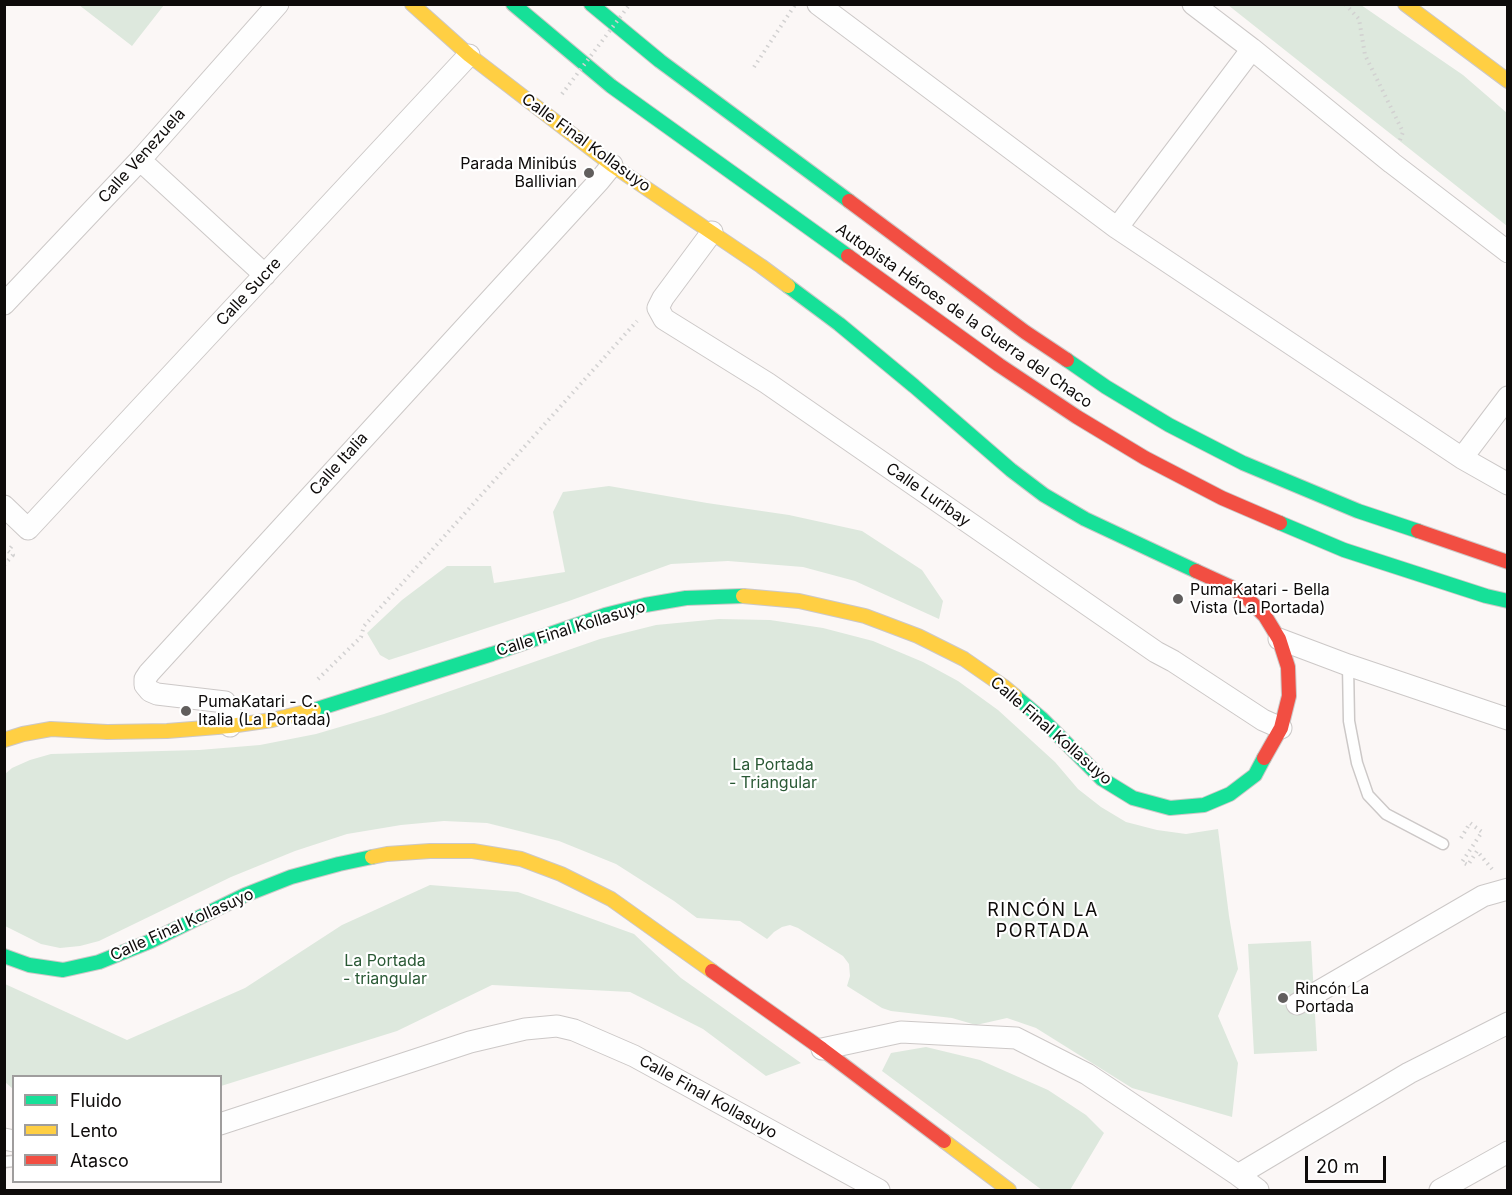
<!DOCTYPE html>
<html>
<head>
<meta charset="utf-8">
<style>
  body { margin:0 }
  #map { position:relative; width:1512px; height:1195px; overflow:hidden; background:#fbf7f6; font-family:Inter,sans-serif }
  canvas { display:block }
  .frame { position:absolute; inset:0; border:6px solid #0e0b0a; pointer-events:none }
  .legend { position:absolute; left:12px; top:1075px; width:210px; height:108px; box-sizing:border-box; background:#fff; border:2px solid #9f9d9d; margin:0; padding:8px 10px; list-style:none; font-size:18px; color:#0e0b0a }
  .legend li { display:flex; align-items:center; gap:12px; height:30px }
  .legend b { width:30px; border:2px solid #9f9d9d }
  .scale { position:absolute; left:1305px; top:1156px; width:81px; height:27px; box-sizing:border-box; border:3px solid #0e0b0a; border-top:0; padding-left:8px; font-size:18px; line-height:21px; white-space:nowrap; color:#0e0b0a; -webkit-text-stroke:4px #fff; paint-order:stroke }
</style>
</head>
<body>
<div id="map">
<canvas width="1512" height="1195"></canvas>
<div class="frame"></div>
<ul class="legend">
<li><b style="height:8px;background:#16e098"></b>Fluido</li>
<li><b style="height:8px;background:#ffcf43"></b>Lento</li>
<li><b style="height:8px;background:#f24e42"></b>Atasco</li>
</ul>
<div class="scale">20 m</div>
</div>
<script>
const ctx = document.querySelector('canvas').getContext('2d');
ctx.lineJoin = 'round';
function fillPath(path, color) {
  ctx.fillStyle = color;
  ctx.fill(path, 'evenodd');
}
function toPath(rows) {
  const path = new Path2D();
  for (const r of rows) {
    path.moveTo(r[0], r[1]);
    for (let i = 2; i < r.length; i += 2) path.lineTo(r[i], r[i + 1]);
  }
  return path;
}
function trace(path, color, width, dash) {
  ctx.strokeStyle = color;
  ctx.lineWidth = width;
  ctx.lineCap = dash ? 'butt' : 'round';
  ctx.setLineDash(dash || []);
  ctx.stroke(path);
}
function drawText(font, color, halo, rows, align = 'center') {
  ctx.font = font + ' Inter,sans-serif';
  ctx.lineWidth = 4.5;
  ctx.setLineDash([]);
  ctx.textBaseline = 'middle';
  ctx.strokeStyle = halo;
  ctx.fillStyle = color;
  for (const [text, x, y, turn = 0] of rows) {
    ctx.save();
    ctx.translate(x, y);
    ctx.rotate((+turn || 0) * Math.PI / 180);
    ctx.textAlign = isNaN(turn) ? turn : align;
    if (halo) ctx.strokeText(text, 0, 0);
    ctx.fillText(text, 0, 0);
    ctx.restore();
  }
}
fillPath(toPath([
  [79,5,164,5,132,46],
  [1228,5,1361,5,1463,75,1507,113,1507,226],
  [609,486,707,503,789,515,862,531,922,570,943,601,939,619,855,581,803,567,728,561,671,564,569,601,414,652,389,660,380,655,367,633,402,600,447,566,491,566,494,583,565,572,553,512,563,492],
  [719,619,770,620,823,628,873,641,923,662,958,681,998,710,1055,762,1078,789,1101,807,1126,822,1157,830,1186,834,1218,829,1229,916,1238,969,1218,1016,1238,1063,1232,1117,1132,1088,1036,1028,1007,1018,976,1025,952,1018,891,1011,882,1008,847,986,850,976,849,964,843,956,798,928,790,925,782,927,774,932,767,939,740,921,697,918,674,901,616,864,559,841,487,823,444,821,401,825,347,834,295,851,231,877,99,941,80,946,60,948,41,944,5,926,5,774,12,768,30,760,51,754,199,750,260,745,316,734,384,714,600,639,656,625],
  [430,885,518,892,634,934,681,978,801,1063,766,1076,703,1029,630,992,492,985,397,1031,221,1086,220,1076,14,1076,13,1089,5,1082,5,984,127,1040,245,988,342,925],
  [1311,941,1317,1051,1254,1054,1248,944],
  [926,1047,980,1060,1048,1090,1086,1115,1104,1133,1070,1190,1042,1190,882,1071,891,1053]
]), '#dde8dd');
const lane = toPath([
  [1348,665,1349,721,1357,763,1368,795,1386,814,1443,844],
  [4,1162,14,1161]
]);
const street = toPath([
  [818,4,1117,228,1462,458,1508,484],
  [1193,4,1252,49,1392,163,1508,252],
  [140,160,265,275],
  [1117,228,1252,49],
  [712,232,663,298,658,308,664,319,767,383,1156,652,1173,661,1263,720,1281,728],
  [4,304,140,160,278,4],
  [1462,458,1508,397],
  [4,506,28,529,469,55],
  [1279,639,1348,665,1508,719],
  [230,726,230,710,225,702,157,694,150,691,145,685,145,679,149,673,599,181,612,165],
  [1297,1004,1483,896,1508,889],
  [822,1049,901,1032,1016,1038,1087,1074,1238,1175,1258,1190],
  [220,1124,470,1042,525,1029,557,1026,574,1030,634,1056,879,1190],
  [4,1139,14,1141],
  [1238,1175,1409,1073,1508,1023],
  [1440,1190,1508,1152]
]);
const fast = toPath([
  [513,4,611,86,848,256],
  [591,4,660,61,849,201],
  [788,286,839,324,914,386,1011,470,1044,495,1085,519,1196,571],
  [1067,360,1106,387,1169,425,1243,463,1358,511,1418,531],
  [1280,523,1344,550,1486,596,1508,601],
  [1015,696,1041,718,1102,779,1133,798,1170,808,1204,805,1230,794,1255,775,1264,758],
  [314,710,492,654,605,615,645,605,686,598,743,596],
  [4,956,29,965,63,970,99,962,151,941,245,895,291,877,339,864,372,857]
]);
const slow = toPath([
  [412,4,469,55,612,165,761,266,788,286],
  [1405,4,1508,81],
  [743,596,799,601,865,616,918,636,964,659,1003,686,1015,696],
  [4,740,23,734,51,729,107,732,167,731,230,726,272,720,314,710],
  [372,857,387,854,430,851,473,851,521,859,561,874,611,899,712,971],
  [944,1141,1009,1190]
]);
const jam = toPath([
  [849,201,1025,332,1067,360],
  [848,256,999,365,1077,417,1145,458,1222,498,1280,523],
  [1418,531,1508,562],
  [1196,571,1231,587,1248,599,1265,616,1279,639,1288,667,1289,696,1281,728,1264,758],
  [712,971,822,1049,944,1141]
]);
trace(lane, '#ccc8c7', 13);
trace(street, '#ccc8c7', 23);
trace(fast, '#ccc8c7', 16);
trace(slow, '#ccc8c7', 16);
trace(jam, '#ccc8c7', 16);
trace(toPath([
  [1345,4,1359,19,1365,55,1403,132,1400,140],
  [754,67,795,5],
  [4,565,13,555,8,551,12,546],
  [318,679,361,637,364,626,637,321],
  [1461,838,1470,823,1482,832,1462,862,1468,865,1477,851,1492,869]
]), '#d2d1d1', 4, [1.5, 4.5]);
trace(lane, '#fefefe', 10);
trace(street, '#fefefe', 21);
trace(fast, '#16e098', 14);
trace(slow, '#ffcf43', 14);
trace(jam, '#f24e42', 14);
trace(toPath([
  [562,94,630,4]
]), '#d2d1d1', 4, [1.5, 4.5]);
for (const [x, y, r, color] of [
  [589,173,6,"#615e5d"],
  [1178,599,6,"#615e5d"],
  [186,711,6,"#615e5d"],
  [1283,998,6,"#615e5d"]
]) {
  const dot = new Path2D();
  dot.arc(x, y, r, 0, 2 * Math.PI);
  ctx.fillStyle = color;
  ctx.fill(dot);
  trace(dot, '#fff', 2);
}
drawText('16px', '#0e0b0a', '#fff', [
  ["Calle Final Kollasuyo",586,143,36],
  ["Calle Venezuela",142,156,-48],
  ["Calle Sucre",249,292,-47],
  ["Autopista Héroes de la Guerra del Chaco",964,316,35],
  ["Calle Italia",339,464,-48],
  ["Calle Luribay",928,495,35],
  ["Calle Final Kollasuyo",571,629,-17],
  ["Calle Final Kollasuyo",1051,731,41],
  ["Calle Final Kollasuyo",182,925,-24],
  ["Calle Final Kollasuyo",708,1097,29]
]);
drawText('16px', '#0e0b0a', '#fff', [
  ["Parada Minibús",577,164,"right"],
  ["Ballivian",577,182,"right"],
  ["PumaKatari - Bella",1190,590],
  ["Vista (La Portada)",1190,608],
  ["PumaKatari - C.",198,702],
  ["Italia (La Portada)",198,720],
  ["Rincón La",1295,989],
  ["Portada",1295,1007]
], 'left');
drawText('16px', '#2a5935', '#fff', [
  ["La Portada",773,765],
  ["- Triangular",773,783],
  ["La Portada",385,961],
  ["- triangular",385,979]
]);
ctx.letterSpacing = '1.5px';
drawText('18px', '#0e0b0a', '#fff', [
  ["RINCÓN LA",1043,911],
  ["PORTADA",1043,932]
]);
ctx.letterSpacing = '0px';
</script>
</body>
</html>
